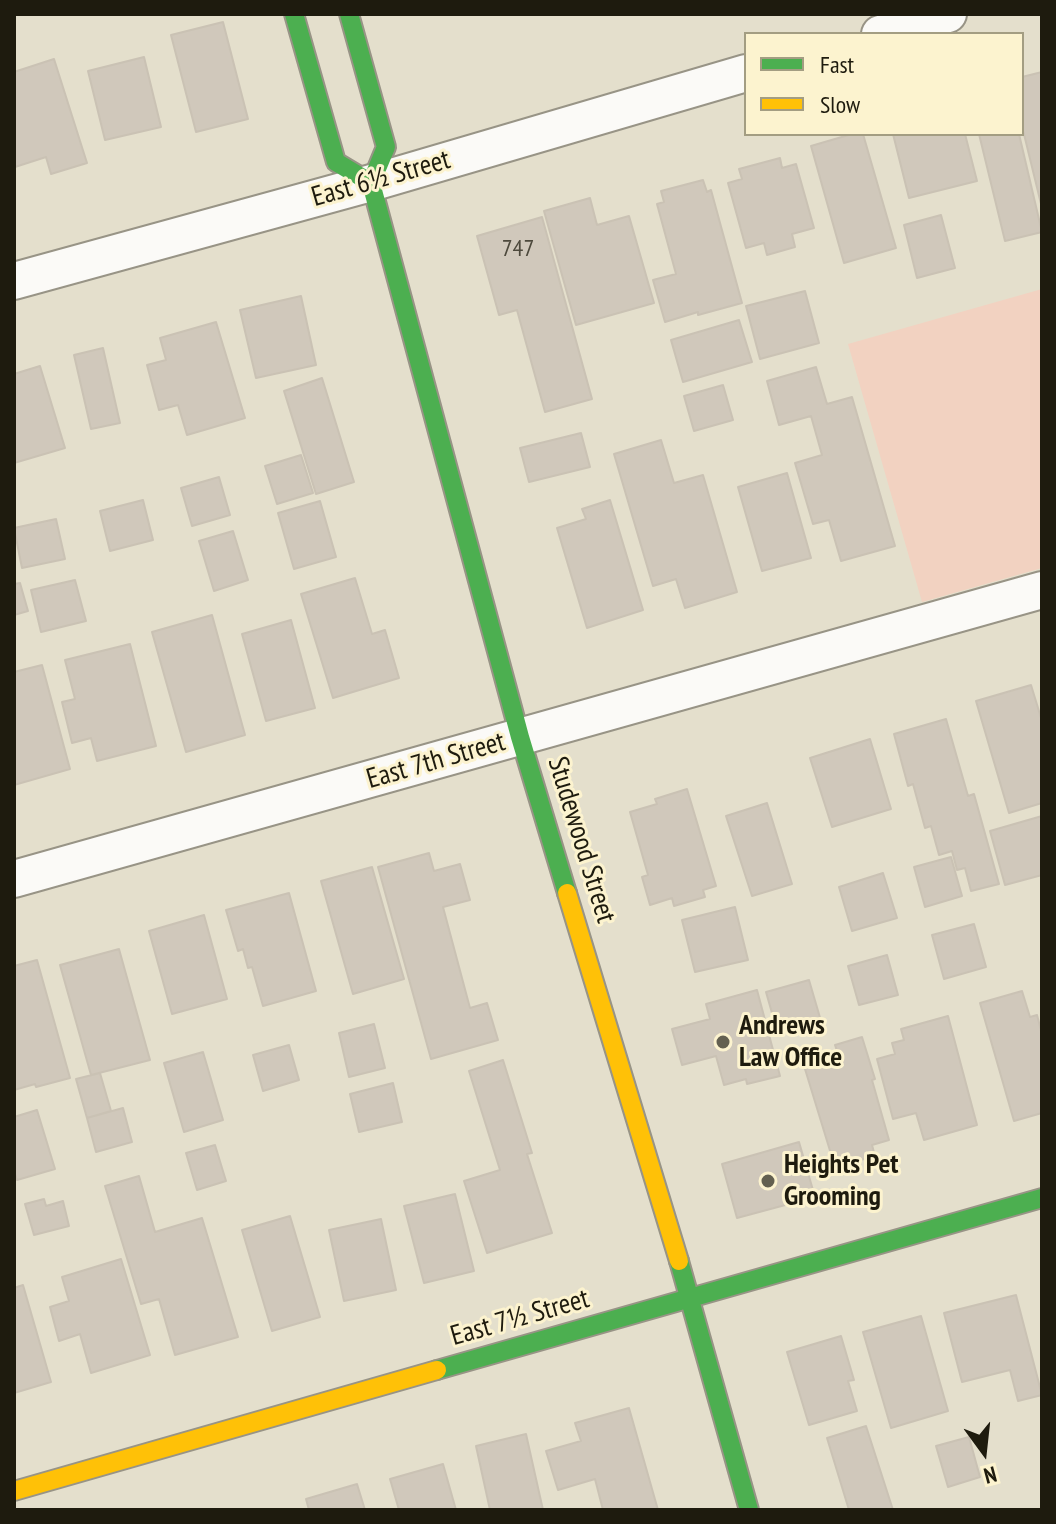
<!DOCTYPE html>
<html>
<head>
<meta charset="utf-8">
<style>
  body { margin:0 }
  #map { position:relative; width:1056px; height:1524px; overflow:hidden; background:#e4dfcc; font-family:"PT Sans Narrow",sans-serif }
  canvas { display:block }
  .frame { position:absolute; inset:0; border:16px solid #1e1b0e; pointer-events:none }
  .legend { position:absolute; left:744px; top:32px; width:280px; height:104px; box-sizing:border-box; background:#fcf3cf; border:2px solid #a39d82; margin:0; padding:10px 14px; list-style:none; font-size:24px; color:#1e1b0e }
  .legend li { display:flex; align-items:center; gap:16px; height:40px }
  .legend b { width:40px; border:2px solid #a39d82 }
  .north { position:absolute; left:944px; top:1412px; width:80px; height:80px; -webkit-text-stroke:6px #fcf3cf; paint-order:stroke; rotate:165deg; font-size:22px; font-weight:700; line-height:32px; text-align:center; color:#1e1b0e }
  .north::after { content:''; display:block; margin:auto; width:28px; height:36px; background:#1e1b0e; clip-path:polygon(50% 0,100% 100%,50% 72%,0 100%) }
</style>
</head>
<body>
<div id="map">
<canvas width="1056" height="1524"></canvas>
<div class="frame"></div>
<ul class="legend">
<li><b style="height:10px;background:#4caf50"></b>Fast</li>
<li><b style="height:10px;background:#ffc107"></b>Slow</li>
</ul>
<div class="north">N</div>
</div>
<script>
const ctx = document.querySelector('canvas').getContext('2d');
ctx.lineJoin = 'round';
function fillPath(path, color) {
  ctx.fillStyle = color;
  ctx.fill(path, 'evenodd');
}
function toPath(rows) {
  const path = new Path2D();
  for (const r of rows) {
    path.moveTo(r[0], r[1]);
    for (let i = 2; i < r.length; i += 2) path.lineTo(r[i], r[i + 1]);
  }
  return path;
}
function trace(path, color, width, dash) {
  ctx.strokeStyle = color;
  ctx.lineWidth = width;
  ctx.lineCap = dash ? 'butt' : 'round';
  ctx.setLineDash(dash || []);
  ctx.stroke(path);
}
function drawText(font, color, halo, rows, align = 'center') {
  ctx.font = font + ' "PT Sans Narrow",sans-serif';
  ctx.lineWidth = 6;
  ctx.setLineDash([]);
  ctx.textBaseline = 'middle';
  ctx.strokeStyle = halo;
  ctx.fillStyle = color;
  for (const [text, x, y, turn = 0] of rows) {
    ctx.save();
    ctx.translate(x, y);
    ctx.rotate((+turn || 0) * Math.PI / 180);
    ctx.textAlign = isNaN(turn) ? turn : align;
    if (halo) ctx.strokeText(text, 0, 0);
    ctx.fillText(text, 0, 0);
    ctx.restore();
  }
}
fillPath(toPath([
  [1042,289,1042,568,922,602,848,344]
]), '#f2d2c1');
const building = toPath([
  [223,22,248,119,196,132,171,35,223,22],
  [144,57,161,127,105,140,88,71,144,57],
  [54,59,87,163,51,174,46,157,15,167,14,72,54,59],
  [1042,72,1042,208,1022,126,1022,77,1042,72],
  [852,134,863,134,896,248,844,263,811,146,852,134],
  [893,134,965,134,977,181,909,198,893,134],
  [979,134,1019,134,1042,232,1005,241,979,134],
  [780,158,782,168,796,164,814,228,792,234,795,247,767,255,764,243,746,248,728,183,742,179,739,169,780,158],
  [703,180,707,192,711,190,742,303,698,315,698,312,665,322,653,280,676,274,657,204,664,202,661,191,703,180],
  [590,198,597,225,629,216,654,303,576,325,544,211,590,198],
  [941,215,955,268,917,278,904,225,941,215],
  [542,217,592,399,545,412,517,310,499,315,477,236,542,217],
  [805,291,819,343,760,359,746,306,805,291],
  [301,296,316,365,256,378,240,310,301,296],
  [739,320,752,362,683,382,671,340,739,320],
  [216,322,245,418,187,435,178,405,159,410,147,365,166,360,160,338,216,322],
  [103,348,120,423,91,429,74,355,103,348],
  [40,366,65,448,14,463,14,374,40,366],
  [816,367,827,404,852,397,895,546,841,561,829,520,813,524,795,463,822,455,811,416,779,425,767,381,816,367],
  [322,378,354,482,316,494,284,391,322,378],
  [723,385,733,420,694,431,684,396,723,385],
  [581,433,590,467,529,482,520,448,581,433],
  [661,440,674,483,703,475,737,592,685,608,676,579,653,586,614,454,661,440],
  [301,455,313,493,277,504,265,466,301,455],
  [787,473,811,558,762,571,738,487,787,473],
  [219,477,230,515,192,526,181,488,219,477],
  [143,500,153,540,110,551,100,511,143,500],
  [610,500,643,610,587,628,557,528,586,519,582,509,610,500],
  [320,501,336,557,294,569,278,513,320,501],
  [56,519,65,559,22,568,14,528,56,519],
  [233,531,248,580,214,591,199,541,233,531],
  [355,578,372,634,385,630,399,678,333,698,301,594,355,578],
  [75,580,86,621,41,632,31,590,75,580],
  [20,583,28,611,14,615,14,584,20,583],
  [212,615,245,735,186,752,152,632,212,615],
  [291,620,315,708,266,721,242,634,291,620],
  [130,644,156,746,97,761,91,738,72,743,62,702,75,699,65,660,130,644],
  [42,665,70,769,14,785,14,672,42,665],
  [1031,685,1042,721,1042,803,1009,813,976,701,1031,685],
  [946,719,968,796,974,794,999,884,971,891,965,868,957,870,952,851,939,855,931,826,925,828,913,784,908,786,894,734,946,719],
  [870,739,891,809,832,827,810,758,870,739],
  [687,789,716,886,703,890,705,897,674,906,672,898,650,905,642,877,648,875,630,812,657,804,655,799,687,789],
  [767,803,792,884,752,896,726,816,767,803],
  [1042,816,1042,875,1005,885,990,831,1042,816],
  [429,853,434,871,460,864,470,900,443,907,470,1008,487,1003,498,1040,431,1059,378,867,429,853],
  [951,857,962,896,925,907,914,867,951,857],
  [372,867,404,979,353,994,321,881,372,867],
  [883,873,897,918,852,931,839,887,883,873],
  [289,893,316,991,263,1006,252,967,248,968,243,949,238,951,226,910,289,893],
  [735,907,748,960,695,972,682,920,735,907],
  [204,915,227,999,172,1014,149,931,204,915],
  [974,924,986,967,944,979,932,935,974,924],
  [119,949,150,1060,91,1075,60,965,119,949],
  [887,955,898,995,859,1005,848,966,887,955],
  [37,960,70,1078,36,1087,35,1084,14,1090,14,966,37,960],
  [809,980,821,1021,778,1034,766,992,809,980],
  [757,990,780,1076,747,1084,746,1079,724,1085,716,1056,682,1065,672,1029,710,1019,706,1004,757,990],
  [1022,991,1030,1017,1037,1015,1042,1034,1042,1113,1014,1121,980,1003,1022,991],
  [948,1016,977,1125,924,1140,916,1113,893,1119,877,1059,895,1054,892,1043,904,1040,901,1029,948,1016],
  [374,1024,385,1068,349,1077,339,1033,374,1024],
  [862,1037,875,1079,872,1080,889,1140,872,1145,875,1156,835,1167,805,1069,832,1061,829,1053,837,1051,835,1045,862,1037],
  [289,1045,299,1080,263,1091,253,1055,289,1045],
  [203,1052,223,1120,184,1132,164,1063,203,1052],
  [503,1060,532,1153,527,1154,552,1233,487,1253,464,1181,500,1170,469,1071,503,1060],
  [100,1073,111,1111,87,1118,76,1079,100,1073],
  [393,1083,402,1122,359,1132,350,1094,393,1083],
  [123,1108,132,1142,96,1152,87,1118,123,1108],
  [37,1110,55,1169,17,1180,14,1171,14,1117,37,1110],
  [799,1142,815,1197,737,1218,722,1164,799,1142],
  [215,1145,226,1181,197,1190,186,1153,215,1145],
  [139,1176,155,1232,202,1218,238,1337,175,1355,159,1299,141,1304,105,1186,139,1176],
  [455,1194,474,1271,424,1283,404,1206,455,1194],
  [44,1199,46,1206,63,1201,69,1226,34,1235,25,1204,44,1199],
  [290,1216,320,1317,272,1331,242,1230,290,1216],
  [381,1219,396,1290,344,1301,329,1230,381,1219],
  [121,1259,150,1355,91,1373,80,1334,59,1341,50,1307,69,1301,62,1277,121,1259],
  [23,1285,51,1382,14,1393,14,1288,23,1285],
  [1016,1295,1042,1395,1018,1401,1010,1370,962,1382,944,1313,1016,1295],
  [921,1316,948,1411,891,1428,863,1332,921,1316],
  [841,1336,854,1380,848,1381,857,1411,809,1425,787,1352,841,1336],
  [629,1408,658,1510,603,1510,595,1479,558,1490,546,1451,581,1441,575,1423,629,1408],
  [866,1426,893,1510,849,1510,827,1438,866,1426],
  [526,1434,543,1510,490,1510,476,1446,526,1434],
  [969,1437,980,1477,948,1487,936,1446,969,1437],
  [443,1464,456,1510,399,1510,390,1479,443,1464],
  [357,1484,365,1510,309,1510,306,1499,357,1484]
]);
fillPath(building, '#d0c8bb');
trace(building, '#cac2b4', 2);
const street = toPath([
  [880,34,948,14],
  [14,281,371,183,746,73],
  [14,879,1042,590]
]);
const fast = toPath([
  [294,14,336,162,371,183],
  [349,14,386,147,371,183,520,737,567,893],
  [679,1261,749,1510],
  [437,1370,1042,1198]
]);
const slow = toPath([
  [567,893,679,1261],
  [14,1491,437,1370]
]);
trace(street, '#989486', 40);
trace(fast, '#989486', 22);
trace(slow, '#989486', 22);
trace(street, '#fbfaf7', 36);
trace(fast, '#4caf50', 18);
trace(slow, '#ffc107', 18);
for (const [x, y, r, color] of [
  [723,1042,8,"#636050"],
  [768,1181,8,"#636050"]
]) {
  const dot = new Path2D();
  dot.arc(x, y, r, 0, 2 * Math.PI);
  ctx.fillStyle = color;
  ctx.fill(dot);
  trace(dot, '#fcf3cf', 3);
}
drawText('24px', '#4d493c', null, [
  ["747",518,249]
]);
drawText('28px', '#1e1b0e', '#fcf3cf', [
  ["East 6½ Street",381,179,-16],
  ["East 7th Street",436,761,-16],
  ["Studewood Street",581,840,73],
  ["East 7½ Street",520,1318,-16]
]);
drawText('bold 28px', '#1e1b0e', '#fcf3cf', [
  ["Andrews",739,1026],
  ["Law Office",739,1058],
  ["Heights Pet",784,1165],
  ["Grooming",784,1197]
], 'left');
</script>
</body>
</html>
